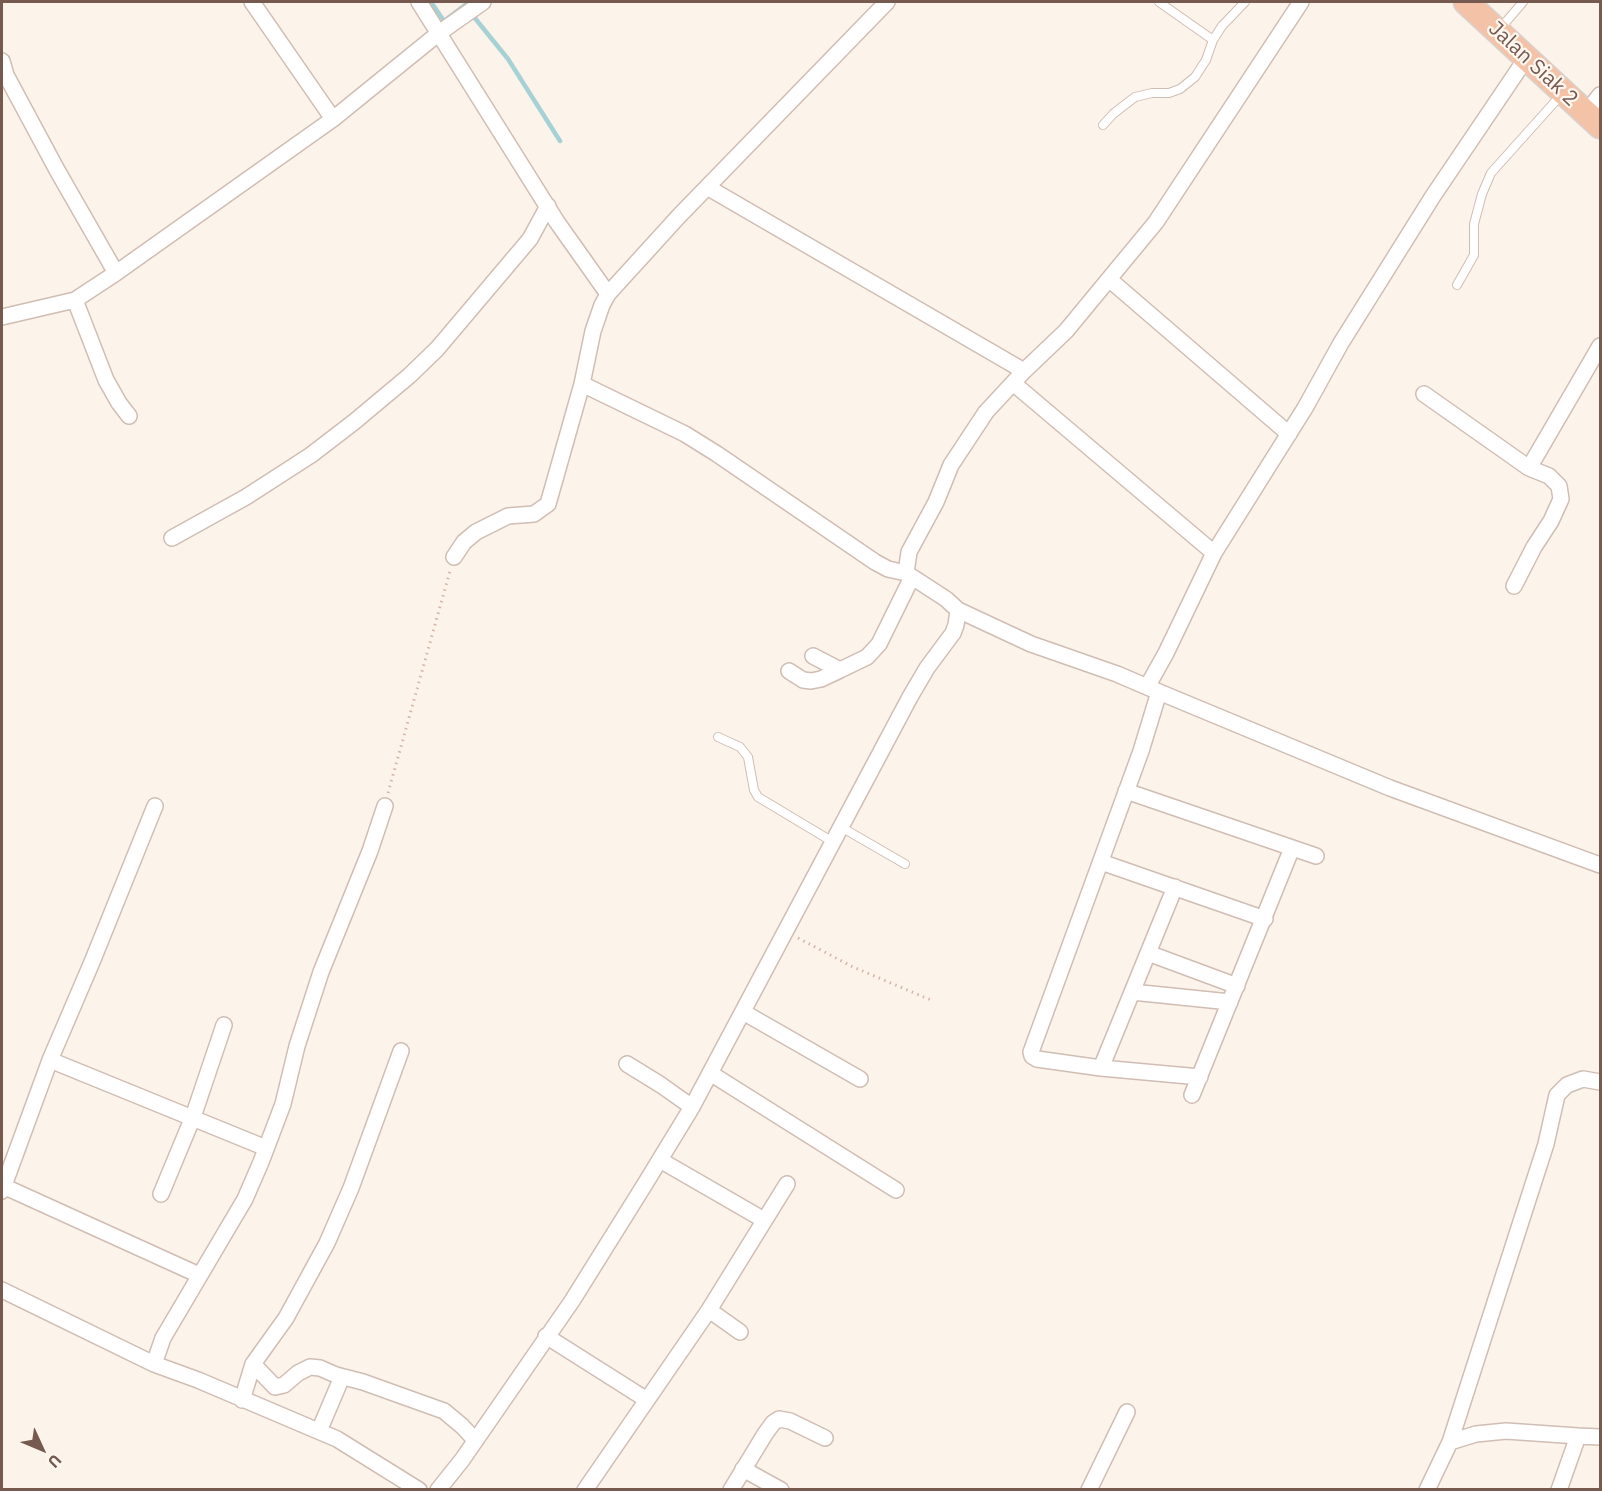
<!DOCTYPE html>
<html>
<head>
<meta charset="utf-8">
<style>
  body { margin:0 }
  #map { position:relative; width:1602px; height:1491px; overflow:hidden; background:#fcf4eb; font-family:"IBM Plex Sans",sans-serif }
  canvas { display:block }
  .frame { position:absolute; inset:0; border:3px solid #76594f; pointer-events:none }
  .north { position:absolute; left:12px; top:1419px; width:60px; height:60px; -webkit-text-stroke:4px #fef8f1; paint-order:stroke; rotate:134deg; font-size:16px; font-weight:700; line-height:24px; text-align:center; color:#76594f }
  .north::after { content:''; display:block; margin:auto; width:21px; height:27px; background:#76594f; clip-path:polygon(50% 0,100% 100%,50% 72%,0 100%) }
</style>
</head>
<body>
<div id="map">
<canvas width="1602" height="1491"></canvas>
<div class="frame"></div>
<div class="north">U</div>
</div>
<script>
const ctx = document.querySelector('canvas').getContext('2d');
ctx.lineJoin = 'round';
function toPath(rows) {
  const path = new Path2D();
  for (const r of rows) {
    path.moveTo(r[0], r[1]);
    for (let i = 2; i < r.length; i += 2) path.lineTo(r[i], r[i + 1]);
  }
  return path;
}
function trace(path, color, width, dash) {
  ctx.strokeStyle = color;
  ctx.lineWidth = width;
  ctx.lineCap = dash ? 'butt' : 'round';
  ctx.setLineDash(dash || []);
  ctx.stroke(path);
}
function drawText(font, color, halo, rows, align = 'center') {
  ctx.font = font + ' "IBM Plex Sans",sans-serif';
  ctx.lineWidth = 4.5;
  ctx.setLineDash([]);
  ctx.textBaseline = 'middle';
  ctx.strokeStyle = halo;
  ctx.fillStyle = color;
  for (const [text, x, y, turn = 0] of rows) {
    ctx.save();
    ctx.translate(x, y);
    ctx.rotate((+turn || 0) * Math.PI / 180);
    ctx.textAlign = isNaN(turn) ? turn : align;
    if (halo) ctx.strokeText(text, 0, 0);
    ctx.fillText(text, 0, 0);
    ctx.restore();
  }
}
trace(toPath([
  [431,2,444,21,469,2],
  [477,14,474,17,508,59,560,141]
]), '#a6d2d6', 4.5);
const service = toPath([
  [1159,2,1213,40,1222,26,1245,2],
  [1499,30,1523,2],
  [1103,125,1113,114,1135,97,1152,93,1169,93,1180,89,1195,77,1206,60,1213,40],
  [1457,285,1474,255,1474,224,1482,194,1491,173,1561,95],
  [718,737,740,747,748,757,754,790,758,797,833,842],
  [841,827,905,864]
]);
const minor = toPath([
  [252,2,333,119],
  [419,2,557,222,608,294],
  [2,61,6,75,57,170,116,273,333,119,439,33,483,2],
  [1586,113,1600,95],
  [707,187,1024,371],
  [1110,280,1289,434],
  [75,300,106,380,119,403,129,416],
  [2,317,75,300,116,273],
  [1013,383,1214,553],
  [582,384,685,434,717,454,875,562,888,569,906,573],
  [1424,394,1529,468],
  [172,538,246,497,311,455,354,422,409,376,437,349,508,265,530,239,548,206],
  [454,557,464,542,476,532,508,516,534,514,548,504,582,384,593,331,602,305,608,294,679,216,887,2],
  [1514,586,1534,547,1551,521,1561,499,1559,486,1549,476,1529,468,1600,346],
  [958,610,1031,644,1117,674,1159,692,1141,751,1031,1052,1032,1056,1037,1059,1101,1068,1200,1077],
  [813,656,840,670,867,657,879,644,912,577],
  [789,671,803,680,811,681,821,679,840,670],
  [1147,687,1166,653,1214,553,1305,408,1341,343,1433,196,1527,57],
  [1159,692,1390,788,1600,865],
  [1126,791,1316,856],
  [1101,862,1265,919],
  [1148,953,1237,986],
  [1132,992,1230,1002],
  [743,1012,860,1079],
  [50,1060,266,1148],
  [627,1064,661,1085,692,1107],
  [1101,1068,1175,887],
  [710,1073,896,1190],
  [1192,1095,1292,848],
  [660,1160,764,1220],
  [3,1186,199,1275],
  [2,1191,50,1060,92,962,155,806],
  [161,1194,193,1117,224,1025],
  [2,1290,154,1364,198,1380,337,1439,419,1490],
  [709,1310,787,1184],
  [546,1336,647,1400],
  [154,1364,163,1338,245,1199,261,1162,283,1104,297,1046,321,972,370,851,385,806],
  [253,1364,275,1387,284,1385,298,1373,310,1367,320,1368,336,1375,363,1382,444,1411,462,1426,475,1440],
  [242,1400,253,1364,286,1318,327,1243,351,1188,401,1051],
  [319,1431,342,1377],
  [1578,1436,1506,1431,1476,1434,1450,1442,1546,1144,1557,1095,1567,1085,1583,1079,1600,1082],
  [743,1469,781,1490],
  [438,1490,462,1460,572,1301,645,1184,692,1107,910,697,927,668,953,633,956,625,958,610,946,599,906,573,909,552,936,502,951,465,986,412,1024,371,1066,331,1156,222,1301,2],
  [585,1490,709,1310,740,1332],
  [731,1490,765,1434,773,1423,779,1419,790,1421,825,1438],
  [1089,1490,1127,1412],
  [1427,1490,1450,1442],
  [1559,1490,1578,1436,1600,1437]
]);
const trunk = toPath([
  [1466,2,1600,126]
]);
trace(service, '#d0bdb3', 10);
trace(minor, '#d0bdb3', 18);
trace(trunk, '#d9d1ce', 27);
trace(toPath([
  [388,793,450,571],
  [798,938,853,967,931,1000]
]), '#d5b5a6', 3, [1.5, 4.5]);
trace(service, '#fff', 8);
trace(minor, '#fff', 15);
trace(trunk, '#f4c3a7', 24);
drawText('21px', '#76594f', '#fef8f1', [
  ["Jalan Siak 2",1533,64,43]
]);
</script>
</body>
</html>
